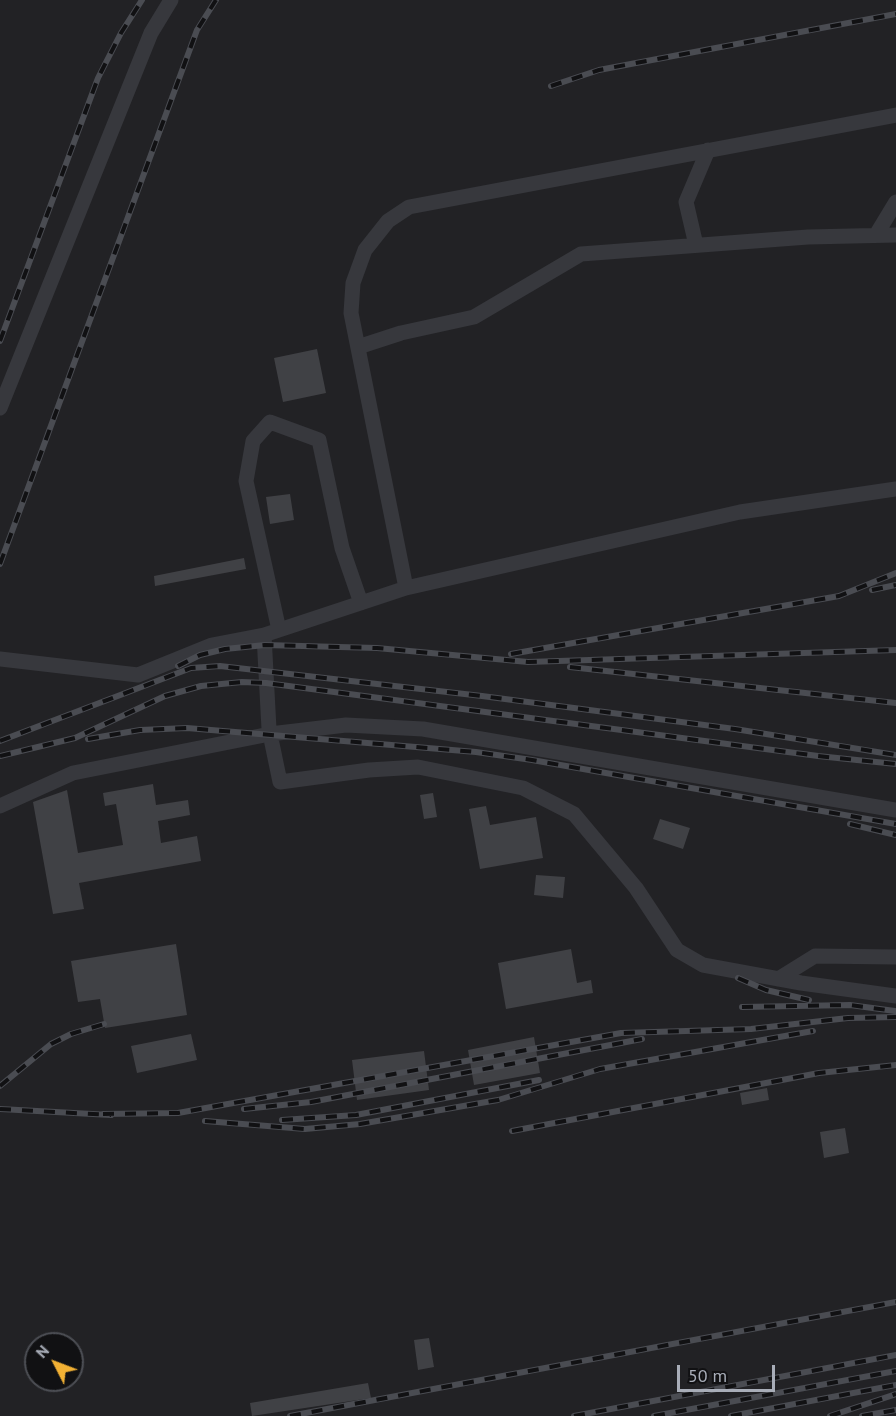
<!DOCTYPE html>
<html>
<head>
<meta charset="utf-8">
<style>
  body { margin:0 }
  #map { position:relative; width:896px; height:1416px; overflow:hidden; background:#161618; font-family:"PT Sans",sans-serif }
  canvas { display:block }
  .north { position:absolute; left:24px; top:1332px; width:60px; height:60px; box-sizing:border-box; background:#111113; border:2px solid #4d4f55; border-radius:50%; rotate:312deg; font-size:16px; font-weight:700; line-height:24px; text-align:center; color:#a8adb8 }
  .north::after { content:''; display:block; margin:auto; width:21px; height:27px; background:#f2b134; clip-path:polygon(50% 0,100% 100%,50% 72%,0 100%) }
  .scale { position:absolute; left:677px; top:1365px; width:98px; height:27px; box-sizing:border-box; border:3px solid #a8adb8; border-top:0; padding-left:8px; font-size:18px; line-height:21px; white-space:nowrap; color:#a8adb8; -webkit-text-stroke:4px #111113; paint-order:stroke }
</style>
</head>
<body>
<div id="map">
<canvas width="896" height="1416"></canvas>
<div class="north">N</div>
<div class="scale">50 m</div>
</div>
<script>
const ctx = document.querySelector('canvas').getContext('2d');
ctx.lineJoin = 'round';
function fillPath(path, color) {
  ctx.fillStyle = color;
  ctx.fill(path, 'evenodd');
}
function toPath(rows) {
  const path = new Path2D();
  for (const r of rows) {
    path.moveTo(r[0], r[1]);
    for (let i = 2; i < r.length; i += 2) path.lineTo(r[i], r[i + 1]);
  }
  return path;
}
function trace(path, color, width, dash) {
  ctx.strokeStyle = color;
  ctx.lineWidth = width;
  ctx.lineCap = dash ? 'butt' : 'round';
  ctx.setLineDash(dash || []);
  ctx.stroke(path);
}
fillPath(toPath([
  [0,0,896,0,896,1416,0,1416],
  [36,1344,72,1344,72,1380,36,1380]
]), '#222225');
fillPath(toPath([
  [317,349,326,393,283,402,274,358],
  [290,494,294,520,270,524,266,497],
  [244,558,246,569,155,586,154,576],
  [153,784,156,805,188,800,190,815,158,821,161,843,197,836,201,861,79,883,84,909,53,914,33,802,67,790,78,853,123,845,116,804,105,806,103,793],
  [433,793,437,817,424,819,420,795],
  [486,806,490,825,536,817,543,858,480,869,469,809],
  [660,819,690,828,683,849,653,839],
  [536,875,565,877,563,898,534,895],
  [176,944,187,1015,105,1028,100,999,78,1002,71,961],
  [571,949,577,983,591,980,593,993,506,1009,498,963],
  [191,1034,197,1060,137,1073,131,1046],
  [534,1037,540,1073,474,1085,468,1050],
  [424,1051,429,1090,357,1100,352,1060],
  [767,1088,769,1100,742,1105,740,1093],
  [845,1128,849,1153,824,1158,820,1132],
  [429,1338,434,1367,418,1370,414,1340],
  [368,1383,371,1398,252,1416,250,1403]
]), '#404145');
trace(toPath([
  [876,235,896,202],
  [696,245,686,202,708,150],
  [358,347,401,333,474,317,581,254,808,237,896,235],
  [0,408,151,33,171,0],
  [406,588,351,313,353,283,365,250,388,221,409,207,896,115],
  [279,630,246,481,253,441,270,422,319,440,342,548,361,603],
  [264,635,269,729,280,782,369,770,418,767,523,788,574,814,636,888,677,950,703,965,801,983,896,996],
  [0,659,138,675,212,645,264,635,406,588,740,512,896,489],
  [0,806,73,773,270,734,346,725,423,729,896,810],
  [778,979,815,956,896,957]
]), '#37383d', 15);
const rail = toPath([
  [551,86,599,70,896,14],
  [0,341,98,78,121,33,142,0],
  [0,564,197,30,216,0],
  [872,590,896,585],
  [511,654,839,596,896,573],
  [178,666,200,655,225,649,265,645,377,648,528,662,896,650],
  [570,667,896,703],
  [88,739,140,730,187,728,476,752,532,760,896,824],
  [0,741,191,668,220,666,482,696,735,729,896,755],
  [0,756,75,738,165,696,201,686,242,682,266,683,818,756,896,764],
  [850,824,896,835],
  [738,978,766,990,809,1000],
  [742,1007,850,1005,895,1011],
  [0,1086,51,1044,71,1034,104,1024],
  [0,1109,111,1115],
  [244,1109,311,1102,642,1039],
  [103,1114,178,1113,621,1033,751,1029,848,1018,896,1017],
  [282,1120,356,1115,539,1080],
  [205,1121,305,1129,360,1124,498,1100,600,1069,813,1031],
  [512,1131,819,1073,896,1065],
  [290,1416,896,1302],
  [574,1416,896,1355],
  [654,1416,896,1371],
  [731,1416,896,1385],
  [830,1416,896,1394],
  [862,1416,896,1410]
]);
trace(rail, '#4a4c52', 6);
trace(rail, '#111113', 4, [11]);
</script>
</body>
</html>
